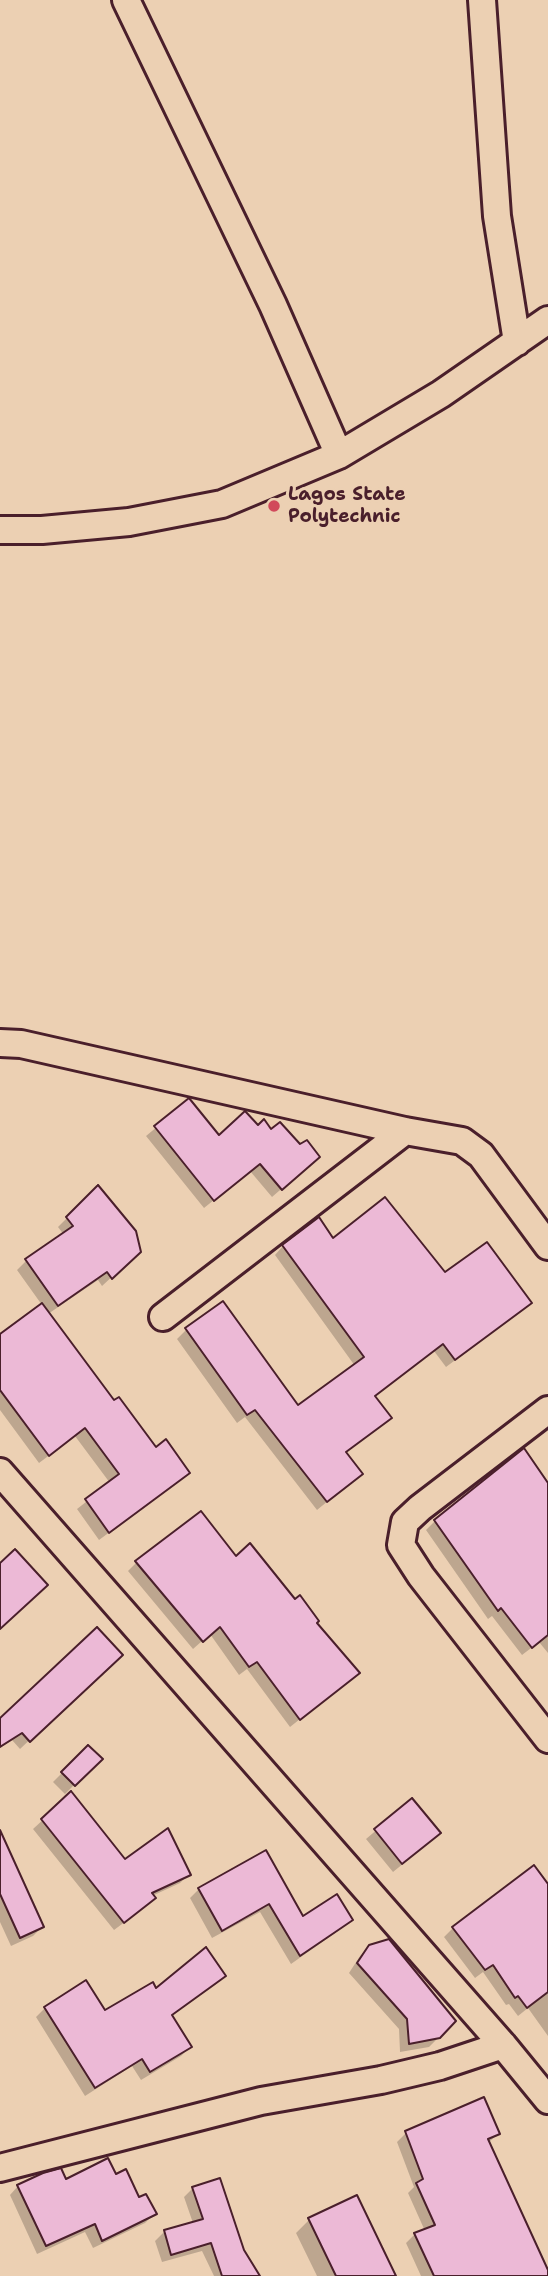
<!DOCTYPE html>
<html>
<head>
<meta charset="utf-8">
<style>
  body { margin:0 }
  canvas { display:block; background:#ecd0b3 }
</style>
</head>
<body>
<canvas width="548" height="2276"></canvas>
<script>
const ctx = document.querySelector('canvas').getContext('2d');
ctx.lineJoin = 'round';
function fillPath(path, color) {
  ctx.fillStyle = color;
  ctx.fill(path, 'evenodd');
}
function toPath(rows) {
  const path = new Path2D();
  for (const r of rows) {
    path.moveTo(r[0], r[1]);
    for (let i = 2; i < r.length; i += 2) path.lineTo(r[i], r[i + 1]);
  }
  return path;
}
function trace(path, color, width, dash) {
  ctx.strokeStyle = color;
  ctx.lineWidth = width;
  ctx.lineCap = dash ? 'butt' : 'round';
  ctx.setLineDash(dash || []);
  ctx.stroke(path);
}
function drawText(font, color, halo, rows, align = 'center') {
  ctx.font = font + ' "Shantell Sans",sans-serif';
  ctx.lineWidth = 6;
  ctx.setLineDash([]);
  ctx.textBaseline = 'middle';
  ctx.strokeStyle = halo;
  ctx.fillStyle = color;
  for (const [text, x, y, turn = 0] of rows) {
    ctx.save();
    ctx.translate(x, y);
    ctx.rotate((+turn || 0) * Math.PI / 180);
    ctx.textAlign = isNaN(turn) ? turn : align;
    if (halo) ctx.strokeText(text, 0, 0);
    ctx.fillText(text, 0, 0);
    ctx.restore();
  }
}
fillPath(toPath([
  [188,1101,219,1138,257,1127,271,1131,308,1166,272,1197,250,1171,204,1208,146,1136],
  [98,1187,129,1261,102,1286,98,1280,48,1314,114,1403,155,1449,188,1472,179,1481,99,1540,77,1509,110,1483,75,1436,39,1463,0,1410,0,1337,42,1305,17,1270,26,1261,64,1235,58,1227],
  [333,1240,530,1303,521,1311,446,1367,434,1351,374,1397,390,1418,345,1453,361,1474,317,1510,245,1417,237,1423,177,1339,186,1330,222,1304,297,1408,355,1366,275,1255,283,1246],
  [548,1486,548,1653,539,1642,522,1655,492,1616,488,1619,426,1530,435,1521],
  [235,1558,315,1623,358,1673,290,1727,247,1669,239,1675,210,1634,193,1649,128,1571,136,1563],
  [120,1655,20,1749,12,1740,0,1748,0,1721],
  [88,1747,100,1759,65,1794,53,1782],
  [71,1794,125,1862,189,1874,180,1883,152,1896,154,1898,145,1907,114,1930,33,1829],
  [412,1800,430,1842,393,1872,366,1839],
  [0,1834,42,1927,33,1936,11,1946,0,1922],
  [266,1853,302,1918,351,1920,342,1928,291,1964,260,1912,212,1938,190,1898,199,1889],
  [548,1885,548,2036,528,2008,518,2016,509,2004,506,2005,483,1972,475,1978,444,1937,453,1928],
  [370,1946,439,2037,429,2047,400,2052,399,2029,349,1973,360,1956],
  [224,1976,215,1985,171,2016,190,2047,181,2056,141,2080,132,2066,85,2096,36,2017,45,2008,85,1983,104,2013],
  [406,2133,498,2134,488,2143,548,2276,421,2276,406,2243,415,2234,425,2231,408,2193,414,2187,397,2142],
  [115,2176,154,2214,145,2223,93,2248,85,2232,37,2254,10,2195,18,2186],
  [193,2188,242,2251,258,2276,214,2276,202,2251,162,2262,155,2241,164,2232,193,2223,184,2197],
  [309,2220,394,2276,317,2276,296,2233]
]), '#0003');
const building = toPath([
  [189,1098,219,1135,245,1111,258,1125,264,1119,271,1129,280,1122,300,1144,307,1140,320,1157,282,1190,260,1164,214,1201,154,1126,189,1098],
  [98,1185,136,1231,141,1252,112,1279,107,1272,58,1306,25,1259,73,1226,66,1217,98,1185],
  [385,1197,445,1272,487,1242,532,1303,455,1360,443,1344,375,1396,392,1418,346,1452,363,1474,327,1502,255,1410,247,1415,185,1328,223,1301,298,1405,364,1357,282,1245,319,1217,333,1238,385,1197],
  [42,1303,114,1400,119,1397,156,1447,166,1439,190,1473,109,1533,85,1499,119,1474,85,1428,49,1456,0,1390,0,1334,42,1303],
  [524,1448,548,1483,548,1635,532,1648,501,1608,498,1611,434,1520,524,1448],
  [201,1511,236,1556,250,1543,295,1599,300,1595,319,1621,317,1623,360,1673,300,1720,257,1662,249,1667,220,1627,203,1642,135,1561,201,1511],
  [15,1549,48,1585,0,1629,0,1563,15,1549],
  [97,1627,123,1655,30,1742,22,1733,0,1747,0,1718,97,1627],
  [88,1745,103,1759,75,1786,61,1772,88,1745],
  [71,1791,125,1859,168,1828,191,1875,152,1893,156,1898,124,1923,41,1819,71,1791],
  [412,1798,441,1833,402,1864,374,1829,412,1798],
  [0,1830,44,1927,20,1938,0,1894,0,1830],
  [266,1850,303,1916,337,1894,353,1920,300,1956,269,1904,222,1931,198,1888,266,1850],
  [534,1865,548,1884,548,1992,527,2008,518,1996,515,1998,493,1965,485,1970,452,1927,534,1865],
  [389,1939,456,2021,440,2038,409,2044,407,2019,357,1963,369,1945,389,1939],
  [206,1947,226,1976,172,2015,192,2047,150,2072,142,2059,95,2088,44,2007,86,1980,105,2010,153,1982,156,1988,206,1947],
  [484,2097,500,2134,488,2139,548,2270,548,2276,434,2276,414,2233,435,2225,416,2183,423,2179,405,2131,484,2097],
  [108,2158,116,2174,126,2169,139,2197,146,2194,157,2214,102,2241,95,2224,46,2246,17,2185,43,2173,61,2168,66,2179,108,2158],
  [220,2178,244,2250,260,2276,222,2276,211,2243,171,2255,164,2230,203,2219,192,2187,220,2178],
  [357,2195,396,2276,336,2276,308,2218,357,2195]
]);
fillPath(building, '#ecb9d6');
trace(building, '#4a1f2b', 2);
const minor = toPath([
  [126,0,273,305,339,455],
  [482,0,497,216,517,342],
  [0,530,42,530,129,522,222,504,339,455,441,394,548,320],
  [0,1043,21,1044,405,1131,462,1141,481,1155,548,1246],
  [163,1317,405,1131],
  [548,1410,420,1508,405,1522,401,1545,421,1576,548,1739],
  [0,1472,503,2045,548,2100],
  [0,2168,261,2101,381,2080,440,2066,503,2045]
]);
trace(minor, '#4a1f2b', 32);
trace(minor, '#ecd0b3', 26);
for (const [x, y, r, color] of [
  [274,506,7,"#d1495b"]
]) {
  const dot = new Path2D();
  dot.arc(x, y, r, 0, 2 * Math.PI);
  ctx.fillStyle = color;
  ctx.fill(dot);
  trace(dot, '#ecd0b3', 2.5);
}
drawText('bold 19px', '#4a1f2b', '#ecd0b3', [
  ["Lagos State",288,495],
  ["Polytechnic",288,517]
], 'left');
</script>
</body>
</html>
